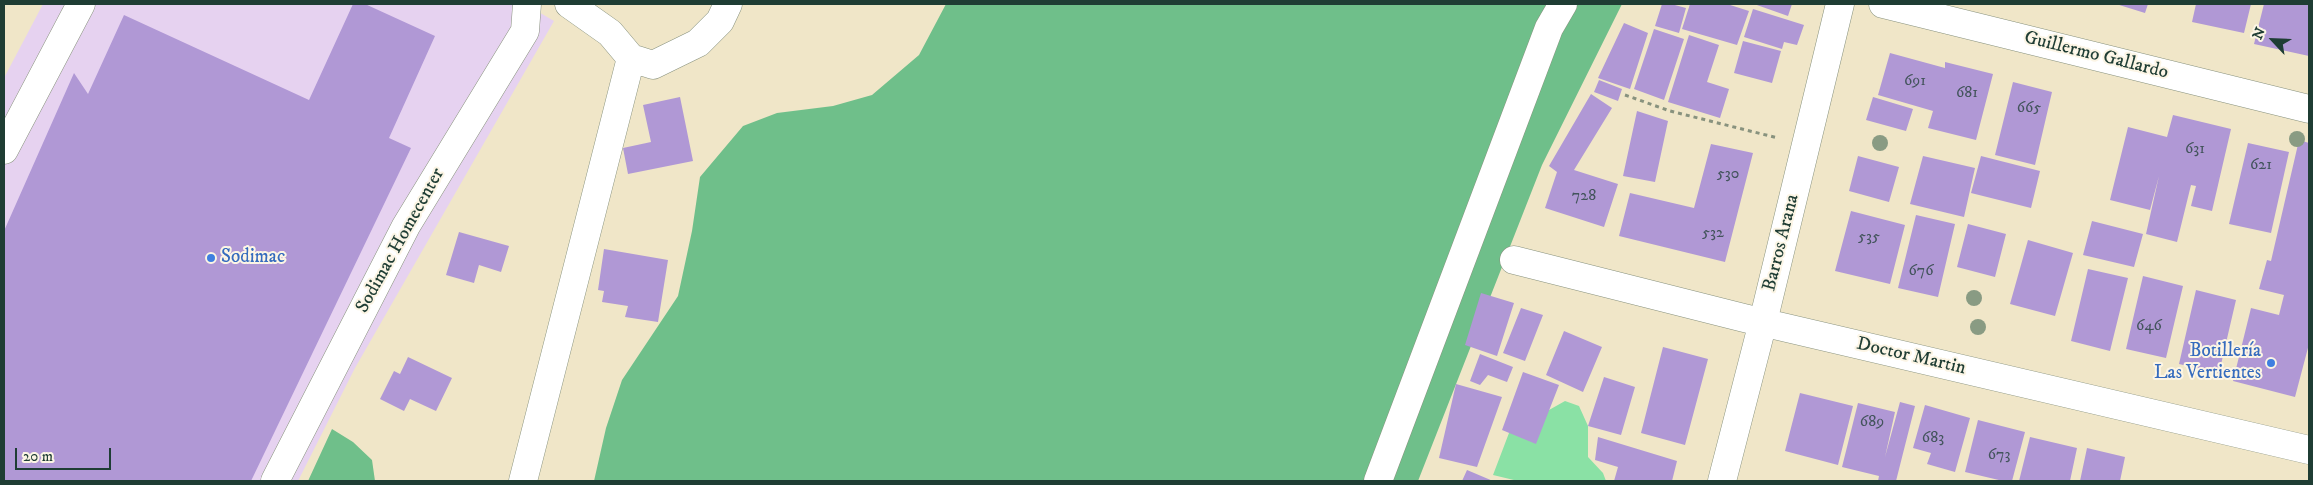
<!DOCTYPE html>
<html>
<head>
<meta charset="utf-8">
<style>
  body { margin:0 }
  #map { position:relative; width:2313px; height:485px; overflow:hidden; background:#f0e6c8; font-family:"IM FELL DW Pica",serif }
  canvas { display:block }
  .frame { position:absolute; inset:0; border:5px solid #1f3d34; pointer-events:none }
  .north { position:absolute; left:2248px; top:15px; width:50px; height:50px; -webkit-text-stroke:4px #fcf5e5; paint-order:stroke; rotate:295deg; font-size:14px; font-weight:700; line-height:20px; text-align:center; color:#1f3d34 }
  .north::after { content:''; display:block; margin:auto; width:18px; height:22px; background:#1f3d34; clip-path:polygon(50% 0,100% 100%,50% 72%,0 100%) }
  .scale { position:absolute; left:15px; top:448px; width:96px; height:22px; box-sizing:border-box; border:2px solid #1f3d34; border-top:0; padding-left:6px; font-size:15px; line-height:18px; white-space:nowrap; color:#1f3d34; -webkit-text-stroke:4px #fcf5e5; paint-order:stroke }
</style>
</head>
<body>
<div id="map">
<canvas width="2313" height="485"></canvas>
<div class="frame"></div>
<div class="north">N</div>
<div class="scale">20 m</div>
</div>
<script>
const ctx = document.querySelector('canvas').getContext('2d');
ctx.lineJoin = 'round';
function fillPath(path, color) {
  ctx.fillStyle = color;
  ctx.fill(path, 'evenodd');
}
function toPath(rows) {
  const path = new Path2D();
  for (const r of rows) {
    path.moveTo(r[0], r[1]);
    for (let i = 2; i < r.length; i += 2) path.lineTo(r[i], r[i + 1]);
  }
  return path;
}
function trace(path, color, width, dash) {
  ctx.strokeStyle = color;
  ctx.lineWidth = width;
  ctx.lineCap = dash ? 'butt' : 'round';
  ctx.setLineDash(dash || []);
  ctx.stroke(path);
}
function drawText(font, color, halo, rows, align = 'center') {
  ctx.font = font + ' "IM FELL DW Pica",serif';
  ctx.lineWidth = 4;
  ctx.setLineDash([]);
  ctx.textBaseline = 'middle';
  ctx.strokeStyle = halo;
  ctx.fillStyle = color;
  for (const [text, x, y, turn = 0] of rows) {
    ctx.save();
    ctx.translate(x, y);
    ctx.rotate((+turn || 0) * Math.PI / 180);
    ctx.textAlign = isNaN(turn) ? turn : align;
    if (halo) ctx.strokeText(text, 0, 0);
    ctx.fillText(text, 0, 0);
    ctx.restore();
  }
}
fillPath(toPath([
  [43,4,525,4,554,21,355,368,298,481,4,481,4,78]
]), '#e6d2f0');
fillPath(toPath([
  [1565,401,1579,406,1588,426,1588,457,1603,473,1606,481,1518,481,1493,475,1509,433,1523,430,1549,410]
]), '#8ae1a5');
fillPath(toPath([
  [946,4,1622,4,1542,165,1418,481,594,481,606,428,622,380,678,296,692,231,700,177,743,126,777,113,833,106,872,95,919,55],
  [332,429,353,442,372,460,375,481,308,481]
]), '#6fbf8a');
fillPath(toPath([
  [353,4,365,4,435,36,389,138,411,148,251,481,4,481,4,231,74,73,88,94,124,15,309,100],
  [1662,4,1671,4,1686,8,1679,33,1655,26],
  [1690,4,1727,4,1749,11,1737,45,1682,29],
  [1754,4,1792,4,1788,16],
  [2116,4,2148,4,2145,13],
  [2196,4,2251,4,2244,33,2192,22],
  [2264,4,2309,4,2309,56,2254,44],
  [1753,9,1804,25,1797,45,1784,42,1782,49,1744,37],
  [1624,23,1648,33,1630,89,1598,78],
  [1654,29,1684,39,1664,100,1634,89],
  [1689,35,1719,45,1707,82,1729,89,1720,118,1668,102],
  [1743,41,1781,51,1772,83,1734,73],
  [1890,53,1945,68,1945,62,1993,74,1976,140,1928,128,1933,111,1878,95],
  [1599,80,1622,89,1618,101,1594,92],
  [2013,82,2052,92,2035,165,1995,155],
  [1591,94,1612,108,1574,170,1618,184,1604,227,1545,208,1557,172,1549,166],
  [680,97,693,161,628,174,623,148,651,142,643,105],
  [1873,97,1913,109,1906,131,1866,120],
  [1637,111,1668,121,1655,182,1623,176],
  [2173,115,2231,129,2212,211,2191,206,2196,186,2191,185,2177,242,2146,234,2159,176,2150,210,2110,200,2128,127,2167,137],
  [2299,140,2309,143,2309,344,2295,397,2233,381,2251,308,2279,315,2284,295,2259,289,2267,260,2271,261],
  [2248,143,2289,152,2271,233,2229,224],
  [1711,144,1753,153,1725,262,1619,236,1630,193,1694,208],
  [1858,156,1899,167,1889,202,1849,191],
  [1923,156,1975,168,1964,217,1910,204],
  [1981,156,2040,171,2031,208,1971,193],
  [1851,211,1905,225,1890,284,1835,271],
  [1916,215,1955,224,1938,297,1898,288],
  [2092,221,2143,234,2134,267,2083,255],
  [1968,224,2006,234,1995,277,1957,267],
  [459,232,509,246,501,272,479,265,474,283,446,275],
  [2028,240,2073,253,2055,316,2010,304],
  [604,249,668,260,658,322,625,317,628,306,602,302,604,291,598,290],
  [2088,269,2128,278,2110,351,2071,341],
  [2143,276,2183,286,2166,358,2126,349],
  [2196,290,2236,300,2219,373,2179,364],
  [1481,293,1514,303,1497,356,1465,345],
  [1521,308,1543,315,1525,361,1503,353],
  [1564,331,1602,347,1583,392,1546,375],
  [1663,347,1708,359,1685,445,1641,433],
  [1480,354,1513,367,1507,382,1488,375,1480,385,1470,381],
  [408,357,452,378,436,411,410,399,404,411,380,399,394,371,400,374],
  [1523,372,1559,385,1536,444,1502,430],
  [1604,377,1635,387,1621,435,1588,426],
  [1456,384,1502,397,1477,467,1439,458],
  [1800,393,1853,406,1838,465,1785,451],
  [1900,402,1915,406,1896,481,1878,481,1879,476,1842,467,1858,403,1895,412,1885,457],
  [1925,405,1970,418,1955,472,1927,464,1931,453,1913,448],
  [1978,420,2025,432,2012,481,2003,481,1965,472],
  [1598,437,1677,461,1672,481,1614,481,1618,467,1595,460],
  [2030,437,2077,448,2070,481,2019,481],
  [2087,448,2125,457,2120,481,2080,481],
  [1467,470,1493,481,1462,481]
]), '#b098d5');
const minor = toPath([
  [569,4,610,33,631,58,653,65,698,43,720,21,728,4],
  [1883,4,2309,109],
  [4,150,81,4],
  [1514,260,1744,318,2309,450],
  [275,481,406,226,525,31,527,4],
  [523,481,631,58],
  [1378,481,1549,28,1563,4],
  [1722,481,1763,322,1840,4]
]);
trace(minor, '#88927e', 29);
trace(toPath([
  [1625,95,1670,111,1778,138]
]), '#88927e', 3, [4, 4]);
trace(minor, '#fff', 28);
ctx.fillStyle = '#899b83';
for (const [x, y] of [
  [2297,139],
  [1880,143],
  [1974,298],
  [1978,327]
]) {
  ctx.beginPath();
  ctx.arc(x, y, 8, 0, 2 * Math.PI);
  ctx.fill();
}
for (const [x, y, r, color] of [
  [211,258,5,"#3f7fe0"],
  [2271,363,5,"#3f7fe0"]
]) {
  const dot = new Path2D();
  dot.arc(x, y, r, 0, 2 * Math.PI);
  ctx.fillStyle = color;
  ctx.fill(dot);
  trace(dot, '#fcf5e5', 2);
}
drawText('16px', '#43545c', null, [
  ["691",1915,82],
  ["681",1967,94],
  ["665",2029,109],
  ["631",2195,150],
  ["621",2261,166],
  ["530",1728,175],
  ["728",1584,197],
  ["532",1713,234],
  ["535",1869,238],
  ["676",1921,272],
  ["646",2149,327],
  ["689",1872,423],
  ["683",1933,439],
  ["673",1999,456]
]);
drawText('19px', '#1f3d34', '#fcf5e5', [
  ["Guillermo Gallardo",2096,56,14],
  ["Sodimac Homecenter",401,241,-61],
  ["Barros Arana",1782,243,-76],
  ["Doctor Martin",1911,357,13]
]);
drawText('19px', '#366cbe', '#fcf5e5', [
  ["Sodimac",221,258],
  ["Botillería",2261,352,"right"],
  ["Las Vertientes",2261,374,"right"]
], 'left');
</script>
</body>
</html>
